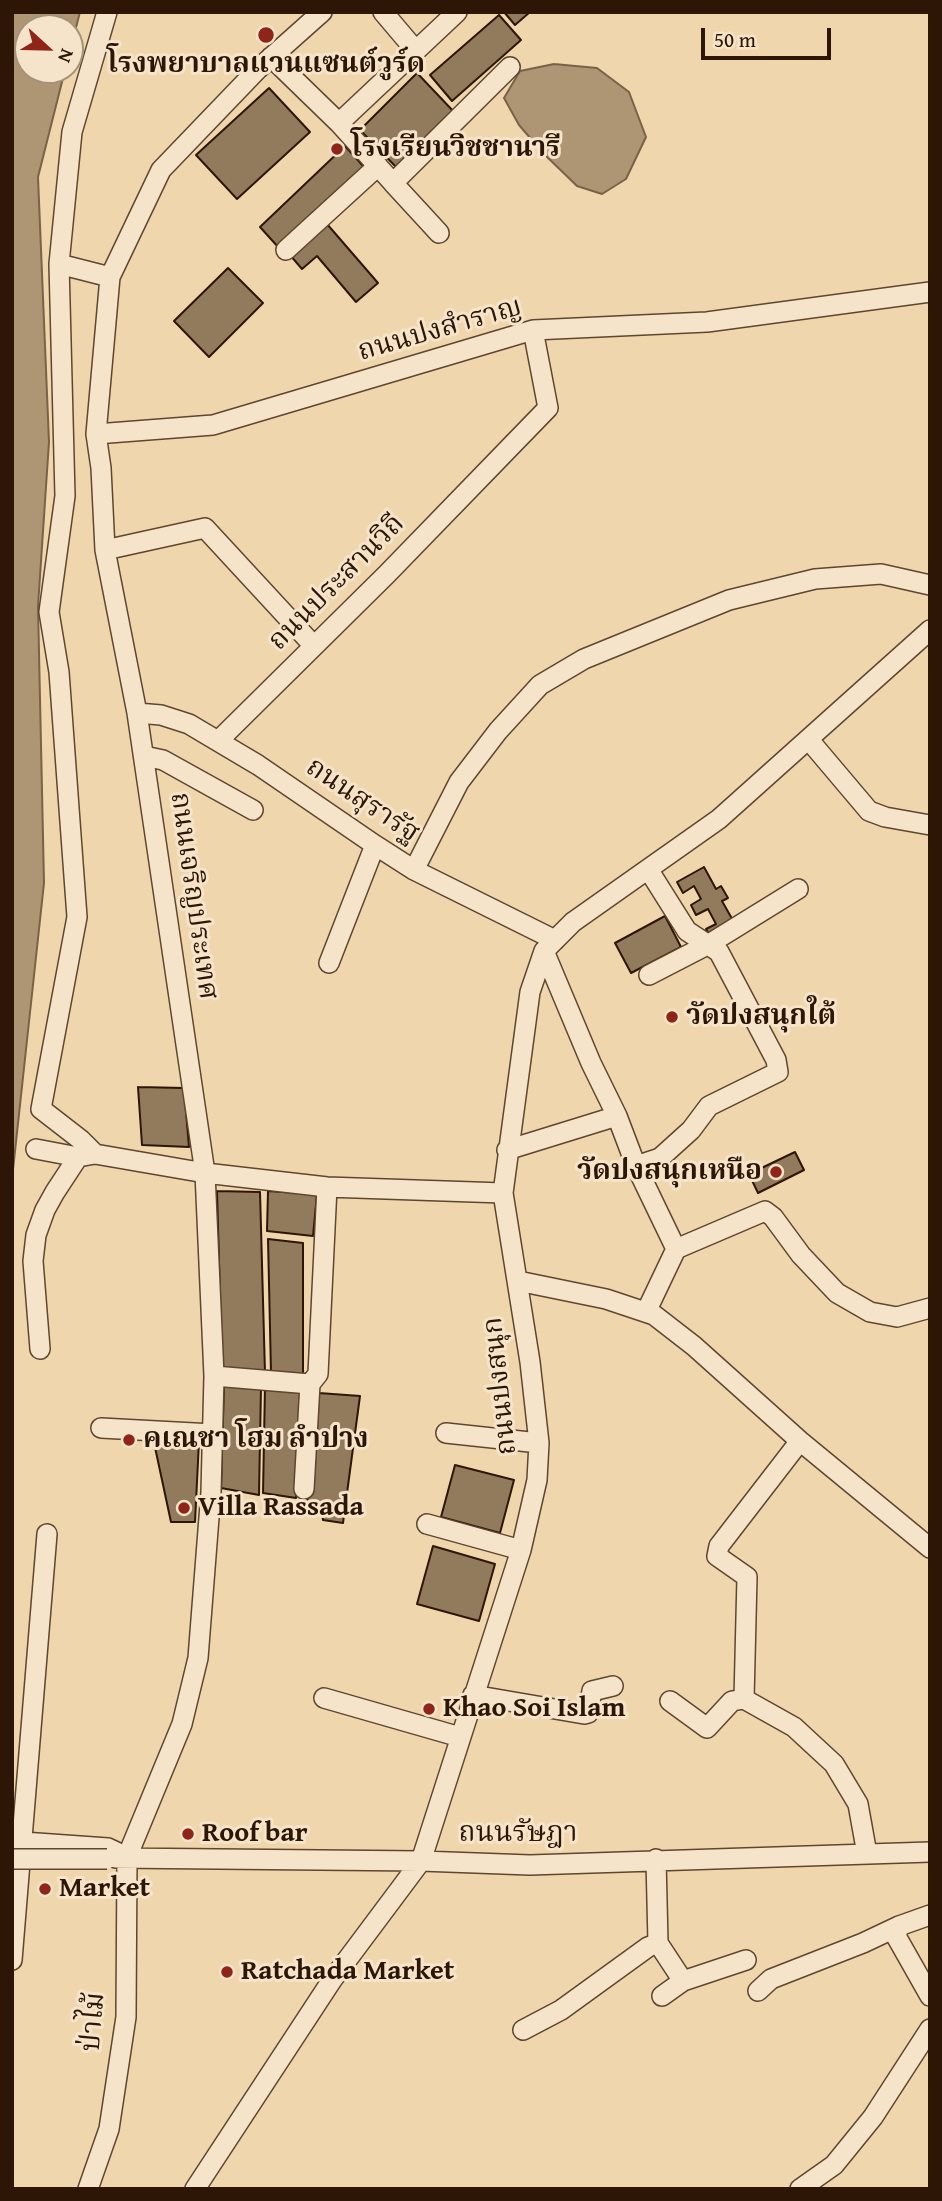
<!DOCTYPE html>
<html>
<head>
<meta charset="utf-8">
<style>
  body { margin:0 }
  #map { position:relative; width:942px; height:2201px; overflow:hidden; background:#f0d6ad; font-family:"Gentium Book Plus",serif }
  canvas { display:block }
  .frame { position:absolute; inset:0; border:14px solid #2d1605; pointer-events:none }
  .north { position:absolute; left:14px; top:14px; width:70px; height:70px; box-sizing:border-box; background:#f5e4ca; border:2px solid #a5927b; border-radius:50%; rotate:112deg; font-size:19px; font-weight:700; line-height:28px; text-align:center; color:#2d1605 }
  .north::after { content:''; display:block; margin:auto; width:24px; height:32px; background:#8f2418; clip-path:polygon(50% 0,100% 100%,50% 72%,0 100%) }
  .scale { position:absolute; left:701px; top:28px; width:130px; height:32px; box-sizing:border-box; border:4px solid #2d1605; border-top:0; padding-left:9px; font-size:21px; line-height:24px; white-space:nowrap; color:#2d1605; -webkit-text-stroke:5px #f5e4ca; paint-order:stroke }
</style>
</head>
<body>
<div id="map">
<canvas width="942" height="2201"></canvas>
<div class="frame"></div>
<div class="north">N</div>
<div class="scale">50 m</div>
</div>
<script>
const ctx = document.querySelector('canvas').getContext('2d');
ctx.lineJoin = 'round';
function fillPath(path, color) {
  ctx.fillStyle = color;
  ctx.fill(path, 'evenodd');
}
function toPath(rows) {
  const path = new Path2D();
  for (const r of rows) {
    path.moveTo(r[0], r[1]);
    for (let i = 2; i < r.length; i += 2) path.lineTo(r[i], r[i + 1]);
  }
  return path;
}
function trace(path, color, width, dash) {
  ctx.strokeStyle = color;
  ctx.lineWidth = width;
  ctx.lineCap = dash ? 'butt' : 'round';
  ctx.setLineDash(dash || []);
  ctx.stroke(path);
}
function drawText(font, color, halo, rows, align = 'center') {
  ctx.font = font + ' "Gentium Book Plus","Noto Serif Thai",serif';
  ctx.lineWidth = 6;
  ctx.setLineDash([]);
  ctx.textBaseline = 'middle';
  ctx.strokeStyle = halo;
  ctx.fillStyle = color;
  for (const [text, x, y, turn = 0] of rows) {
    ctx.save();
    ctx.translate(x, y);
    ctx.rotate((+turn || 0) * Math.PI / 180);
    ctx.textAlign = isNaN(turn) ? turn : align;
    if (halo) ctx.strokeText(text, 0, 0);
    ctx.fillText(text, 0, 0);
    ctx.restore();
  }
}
const water = toPath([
  [12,12,80,12,70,51,70,28,28,28,28,70,65,70,38,177,49,442,38,606,44,883,12,1179,12,12],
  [554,64,597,68,629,92,646,137,626,179,602,194,577,186,544,154,519,125,504,98,520,71,554,64]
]);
fillPath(water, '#ae9574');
trace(water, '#7a6248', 2);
const building = toPath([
  [504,12,530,12,515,25,504,12],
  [499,15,521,40,452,101,430,75,499,15],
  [417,73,455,113,398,169,360,130,417,73],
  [269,88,310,132,237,199,196,155,269,88],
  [345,146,364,167,279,248,260,227,345,146],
  [327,224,378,283,356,302,317,256,302,269,290,255,327,224],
  [228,268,263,303,209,357,174,321,228,268],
  [704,867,716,889,721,886,728,898,722,901,735,924,711,938,706,929,716,924,708,909,696,915,691,905,701,899,694,886,683,893,677,882,704,867],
  [665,916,681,947,631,973,615,943,665,916],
  [138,1087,184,1088,189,1147,142,1145,138,1087],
  [795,1152,804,1170,758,1193,749,1174,795,1152],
  [217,1191,260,1192,265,1373,222,1369,217,1191],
  [268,1191,317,1194,313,1236,267,1231,268,1191],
  [268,1239,303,1243,303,1375,271,1373,268,1239],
  [224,1384,261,1387,259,1495,221,1488,224,1384],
  [265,1386,300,1392,296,1498,263,1493,265,1386],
  [319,1393,360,1396,343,1523,323,1520,322,1513,306,1513,319,1393],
  [153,1438,199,1441,195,1522,171,1522,153,1438],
  [455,1465,514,1480,500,1533,441,1517,455,1465],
  [433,1546,495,1564,479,1621,417,1604,433,1546]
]);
fillPath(building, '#927a5c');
trace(building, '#2d1605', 2);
const minor = toPath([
  [383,12,416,51],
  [271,57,339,123,393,183,510,67],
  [339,123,457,12],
  [393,183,439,233],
  [286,250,378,166],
  [59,264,72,132,107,12],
  [96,434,213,425,533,330,707,322,930,292],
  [105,550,205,528,314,646],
  [137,713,161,715,189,724,258,765,375,845,414,870,555,940],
  [809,740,869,811,885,817,930,825],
  [218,741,387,574,548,408,533,330],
  [144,756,163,760,253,810],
  [414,870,459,782,498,731,540,685,584,659,729,600,815,579,881,574,930,585],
  [544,951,591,1063,617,1116,636,1166,676,1249],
  [329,963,375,845],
  [649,975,709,944,798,889],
  [36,1149,78,1157,95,1154,205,1173,327,1187,503,1193],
  [507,1150,617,1116],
  [95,1154,81,1140,41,1109,77,917,59,672,49,612,65,496,59,264,110,277],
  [636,1166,660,1158,691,1130,709,1106,778,1072,776,1060,719,952,687,931,648,869],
  [676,1249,765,1211,773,1217,801,1255,837,1293,870,1312,897,1317,930,1308],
  [518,1281,606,1299,654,1315,694,1346,800,1441,930,1548],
  [646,1312,676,1249],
  [40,1349,33,1261,36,1235,45,1210,55,1192,78,1157],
  [214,1376,310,1384],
  [101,1428,213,1434],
  [446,1433,539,1443],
  [800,1441,719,1546,717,1556,747,1577,744,1699,794,1727,834,1764,858,1804,867,1854],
  [304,1489,310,1384,318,1374,327,1187],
  [427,1524,521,1550],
  [473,1695,584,1714,588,1713,592,1691,613,1686],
  [324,1698,460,1737],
  [670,1701,707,1728,732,1701,744,1699],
  [23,1842,108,1848,127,1857],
  [116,1858,421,1861,530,1865,930,1852],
  [656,1859,658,1943,683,1981],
  [930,1915,899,1926,896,1936,930,1996],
  [12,1960,47,1534],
  [758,1991,771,1979,863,1943,899,1926],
  [662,1996,683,1981,746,1960],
  [523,2030,561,2010,648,1947,658,1943],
  [88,2189,109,2129,126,2017,127,1857,182,1724,198,1658,211,1492,214,1376,205,1173,137,713,105,550,101,468,96,434,110,277,161,170,258,69,322,12],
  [195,2189,332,1980,421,1861,521,1550,537,1480,539,1443,530,1362,503,1193,530,992,544,951,573,922,719,819,930,630],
  [800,2189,834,2165,873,2117,930,2029]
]);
trace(minor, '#5e462f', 22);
trace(minor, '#f5e4ca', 19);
const minorBridge = toPath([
  [12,1859,107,1859]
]);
trace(minorBridge, '#5e462f', 22, []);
trace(minorBridge, '#f5e4ca', 19);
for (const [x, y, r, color] of [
  [266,35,9,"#8f2418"],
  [337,149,7,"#8f2418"],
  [672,1017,7,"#8f2418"],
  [776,1172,7,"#8f2418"],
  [129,1440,7,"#8f2418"],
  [184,1508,7,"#8f2418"],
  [429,1709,7,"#8f2418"],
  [188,1834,7,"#8f2418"],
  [45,1889,7,"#8f2418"],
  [227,1972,7,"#8f2418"]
]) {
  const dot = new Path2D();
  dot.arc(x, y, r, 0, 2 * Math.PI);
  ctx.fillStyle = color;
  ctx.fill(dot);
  trace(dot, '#f5e4ca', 2.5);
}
drawText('bold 28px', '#2d1605', '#f5e4ca', [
  ["โรงพยาบาลแวนแซนต์วูร์ด",266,65,"center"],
  ["โรงเรียนวิชชานารี",351,149],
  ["วัดปงสนุกใต้",686,1017],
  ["วัดปงสนุกเหนือ",762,1172,"right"],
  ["คเณชา โฮม ลำปาง",143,1440],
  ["Villa Rassada",198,1508],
  ["Khao Soi Islam",443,1709],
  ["Roof bar",202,1834],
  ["Market",59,1889],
  ["Ratchada Market",241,1972]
], 'left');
drawText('28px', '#2d1605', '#f5e4ca', [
  ["ถนนปงสำราญ",440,330,-16],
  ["ถนนประสานวิถี",337,583,-45],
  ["ถนนสุรารัฐ",362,801,34],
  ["ถนนเจริญประเทศ",193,896,82],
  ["ถนนปงสนุก",501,1386,-96],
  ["ถนนรัษฎา",518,1834],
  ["ป่าไม้",94,2022,-85]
]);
</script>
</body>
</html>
